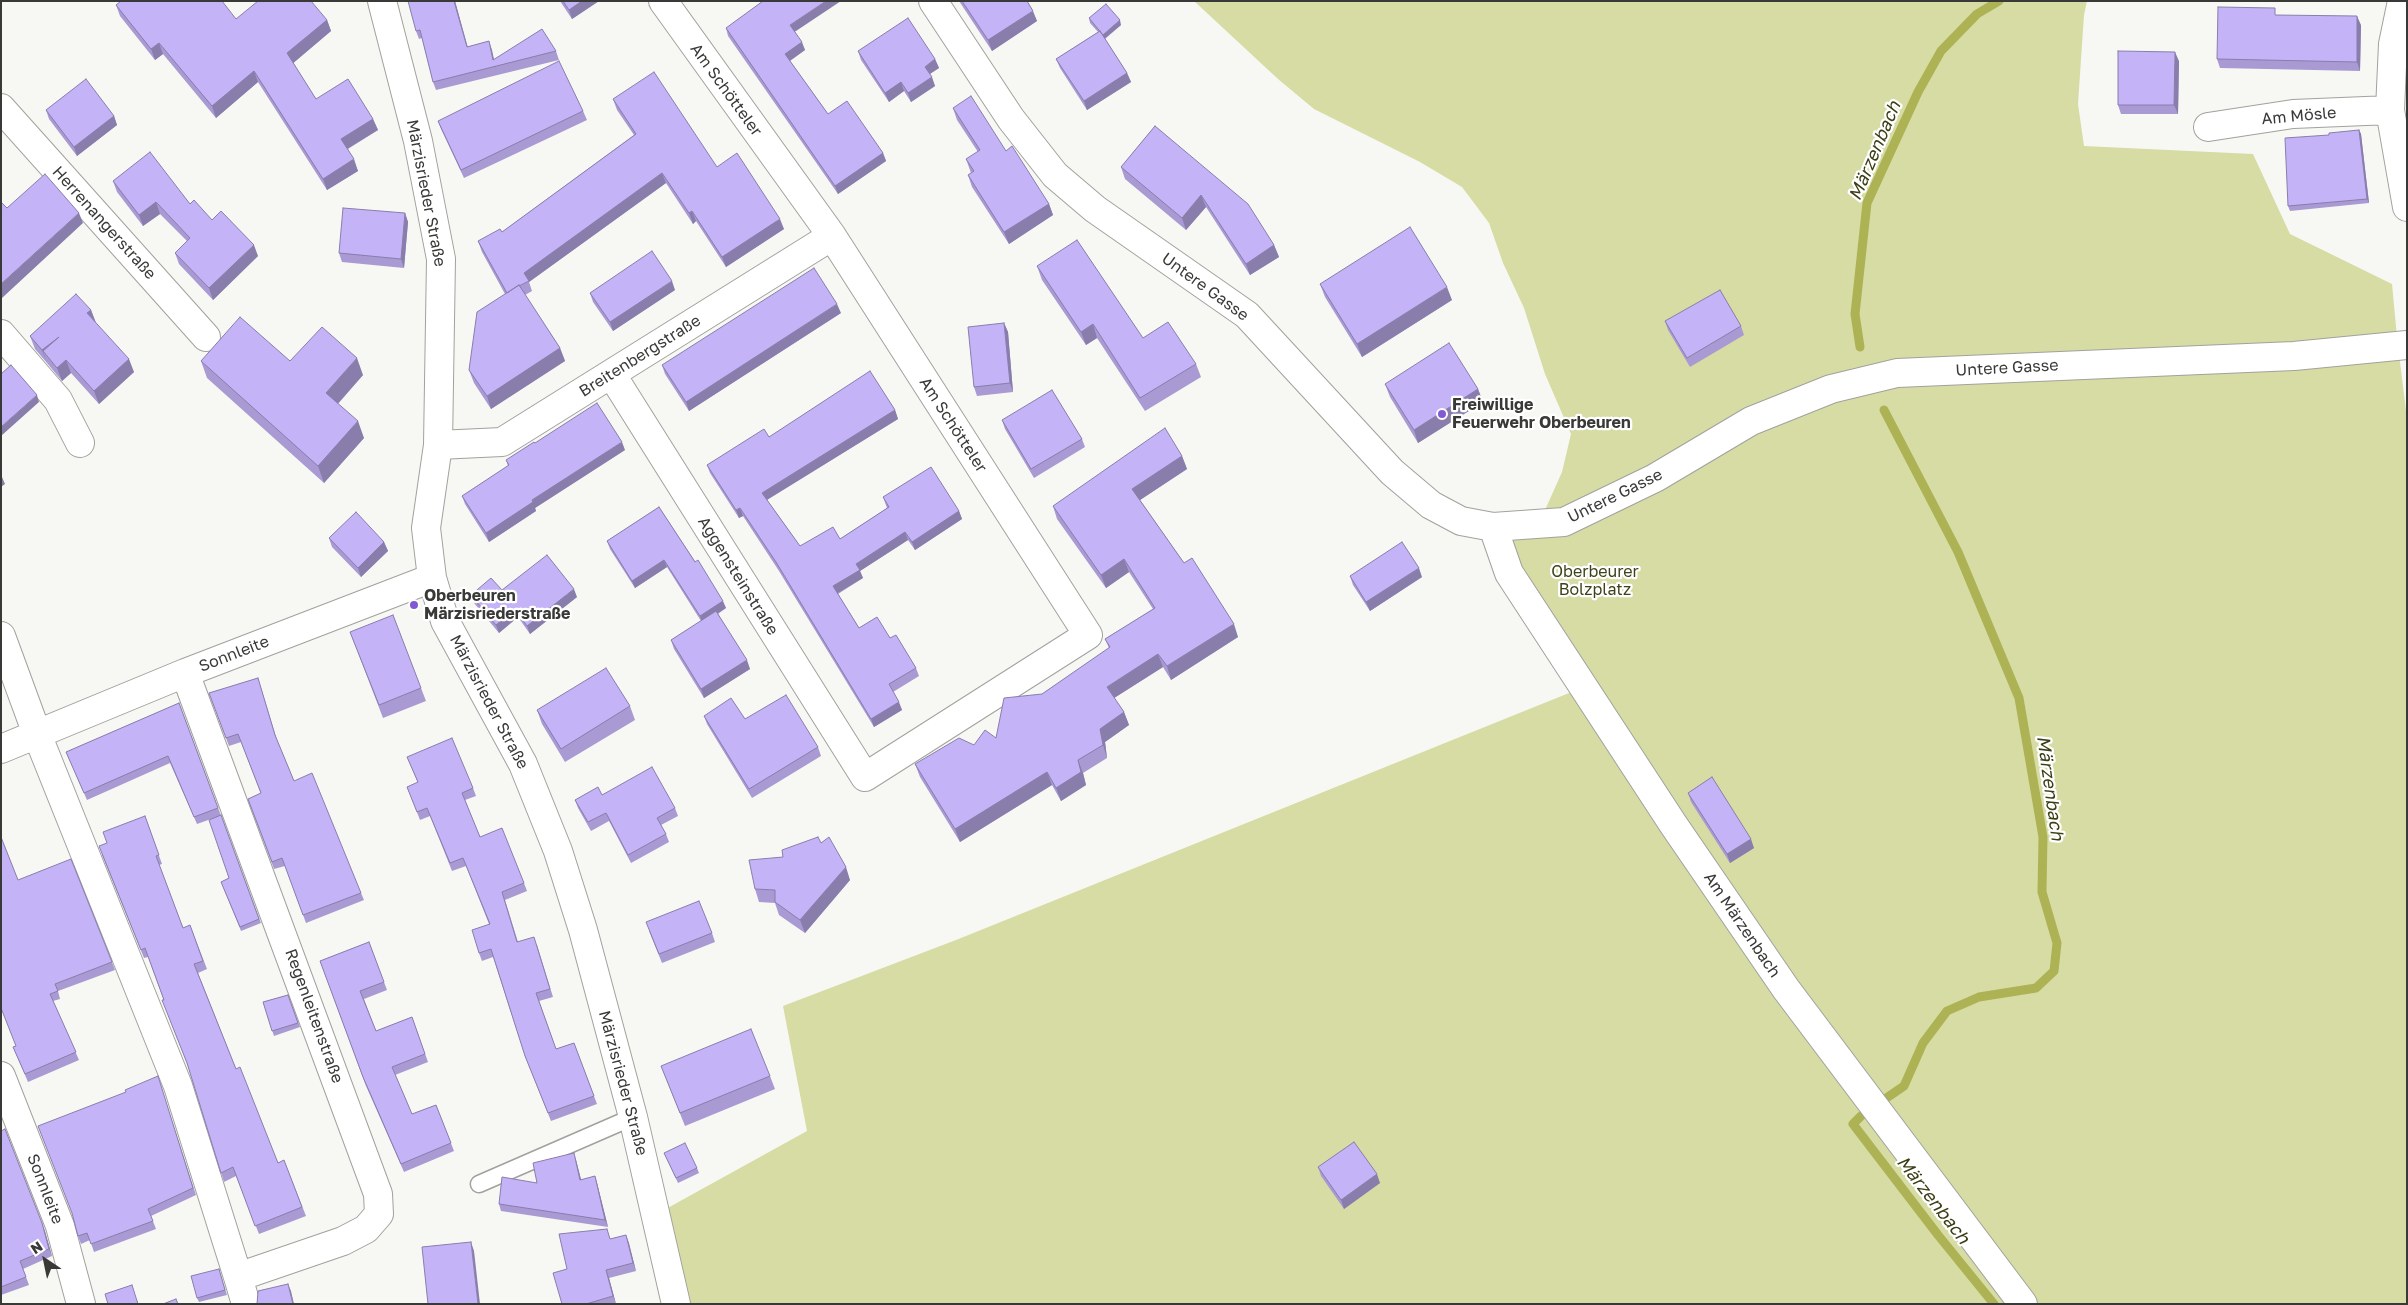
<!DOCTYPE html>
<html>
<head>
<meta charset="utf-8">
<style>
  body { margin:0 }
  #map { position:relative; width:2408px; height:1305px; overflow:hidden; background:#f7f8f3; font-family:"Golos Text",sans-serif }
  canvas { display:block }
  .frame { position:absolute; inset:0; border:2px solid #393937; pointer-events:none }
  .north { position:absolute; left:20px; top:1235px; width:50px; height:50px; -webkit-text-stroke:4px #fff; paint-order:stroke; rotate:326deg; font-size:14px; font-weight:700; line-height:20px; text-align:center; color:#393937 }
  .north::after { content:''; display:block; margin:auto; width:18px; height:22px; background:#393937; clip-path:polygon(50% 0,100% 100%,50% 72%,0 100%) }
</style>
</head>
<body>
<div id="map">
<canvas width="2408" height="1305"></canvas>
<div class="frame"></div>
<div class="north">N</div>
</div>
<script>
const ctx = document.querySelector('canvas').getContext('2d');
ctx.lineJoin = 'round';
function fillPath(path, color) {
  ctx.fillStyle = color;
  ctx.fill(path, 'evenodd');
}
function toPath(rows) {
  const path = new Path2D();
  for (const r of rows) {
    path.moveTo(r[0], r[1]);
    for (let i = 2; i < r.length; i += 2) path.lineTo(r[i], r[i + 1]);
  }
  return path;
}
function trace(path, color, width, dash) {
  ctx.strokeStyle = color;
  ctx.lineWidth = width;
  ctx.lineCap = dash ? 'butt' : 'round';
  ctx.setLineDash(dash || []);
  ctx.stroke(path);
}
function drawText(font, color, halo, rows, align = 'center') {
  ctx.font = font + ' "Golos Text",sans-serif';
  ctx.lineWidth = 4.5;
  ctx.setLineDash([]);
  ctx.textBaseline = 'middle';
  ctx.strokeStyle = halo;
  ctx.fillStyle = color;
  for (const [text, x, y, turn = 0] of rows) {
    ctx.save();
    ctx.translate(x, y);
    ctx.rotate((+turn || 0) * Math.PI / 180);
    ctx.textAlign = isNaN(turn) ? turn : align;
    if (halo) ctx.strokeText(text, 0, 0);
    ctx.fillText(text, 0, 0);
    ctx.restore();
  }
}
fillPath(toPath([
  [1194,1,2087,1,2084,15,2078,104,2084,146,2253,154,2290,234,2392,284,2397,337,1894,364,1541,519,1562,472,1571,434,1545,374,1524,308,1503,263,1489,223,1462,187,1420,162,1314,109,1278,79],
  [2399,354,2407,419,2407,1304,2029,1304,1885,1113,1514,570,1501,533,1527,532,1752,425,1893,382],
  [1579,689,2014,1304,682,1304,664,1210,807,1131,783,1006,956,940]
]), '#d7dca4');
trace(toPath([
  [1860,347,1855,314,1867,203,1918,92,1941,51,1977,14,1999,1],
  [1884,410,1958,552,2019,698,2043,837,2042,892,2057,943,2054,971,2036,988,1979,997,1947,1011,1923,1043,1904,1086,1885,1099],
  [1861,1116,1853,1124,1938,1235,1994,1304]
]), '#adb354', 9);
const service = toPath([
  [479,1184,633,1117]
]);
const minor = toPath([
  [382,1,418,141,441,259,438,445,426,528,432,578,445,621,523,764,558,851,583,930,633,1117,676,1304],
  [933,1,1011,119,1055,175,1095,209,1247,315,1392,472,1431,505,1461,521,1493,527,1564,522,1655,478,1751,421,1831,389,1897,373,2294,356,2407,345],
  [2402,1,2393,44,2390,110,2407,207],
  [1,108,206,337],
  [2208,127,2293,114,2390,110],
  [1,334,58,400,80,443],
  [612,375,865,777,1088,635,832,236,663,1],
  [438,445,502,442,832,236],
  [1493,527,1509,573,1673,824,1786,989,2023,1304],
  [1,636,37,734,178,1086,238,1277,343,1241,366,1229,379,1214,378,1194,185,673],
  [1,749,185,673,432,578],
  [1,1076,60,1226,81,1304],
  [238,1277,246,1304]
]);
trace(service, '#a1a29d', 19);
trace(minor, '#a1a29d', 30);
trace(service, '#fff', 16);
trace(minor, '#fff', 28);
fillPath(toPath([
  [455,1,467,47,489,41,494,60,556,51,559,60,436,90,433,82,422,38,419,39,416,31],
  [560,1,599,1,572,19],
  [959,1,1027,1,1037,21,992,51],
  [116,5,236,19,327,20,331,31,293,63,316,99,373,119,378,130,348,149,358,171,327,190,258,82,216,118,163,54,155,60,120,16],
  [2277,15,2361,25,2360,71,2220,68,2217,59],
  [1089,18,1121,25,1105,39,1127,73,1131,82,1087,110,1060,68,1056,59,1098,32,1090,23],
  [726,28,795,32,805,50,790,61,828,114,883,153,886,161,838,194,728,36],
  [858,51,935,59,939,68,930,74,935,86,911,102,904,91,889,102,861,60],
  [2179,61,2178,114,2121,114,2118,105],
  [613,99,717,167,784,229,726,267,696,221,693,224,666,183,529,282,532,291,525,295,560,348,565,361,491,409,474,383,469,370,505,294,482,252,478,241,502,232,634,135,617,110],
  [953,108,1006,151,1049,204,1053,215,1009,244,972,187,968,175,971,173,966,159,978,152,957,120],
  [46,110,114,116,117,125,77,156,49,119],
  [583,111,587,120,464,178,441,129,438,121],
  [1155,126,1274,245,1279,257,1250,275,1206,207,1186,230,1125,179,1121,167],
  [2359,130,2361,134,2369,203,2290,211,2288,206,2329,135],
  [113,181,190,204,212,220,258,256,213,300,179,264,175,253,187,241,160,214,143,226,117,192],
  [405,213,408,222,404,268,342,262,339,253],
  [1037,266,1143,338,1196,364,1201,377,1145,411,1097,338,1086,345,1042,280],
  [1320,284,1452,300,1362,357,1325,297],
  [675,290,613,331,593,302,590,293],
  [91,310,96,323,134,372,99,404,71,373,62,381,47,363,35,349,30,336],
  [841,313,689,411,665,374,662,365],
  [1665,321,1741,326,1744,335,1690,367,1668,330],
  [1004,323,1008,332,1013,392,977,396,974,387],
  [201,361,290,361,363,375,338,404,364,438,324,483,207,378],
  [1385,384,1478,389,1483,402,1418,443,1390,397],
  [895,410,898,419,767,500,800,546,840,539,887,508,883,497,959,511,962,519,915,550,908,540,860,571,863,578,838,594,859,628,890,638,916,668,919,676,893,692,902,710,874,727,779,571,743,516,739,518,710,473,707,465,769,437],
  [1002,420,1082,439,1085,447,1034,478,1005,429],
  [625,450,535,508,536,511,489,542,465,504,462,496,508,466,506,460],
  [1182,456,1187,469,1140,500,1184,563,1238,637,1171,680,1163,667,1114,698,1124,712,1129,725,1105,742,1107,758,1083,773,1086,785,1061,801,1052,785,960,842,920,777,915,764,996,738,1042,694,1109,648,1105,639,1153,609,1129,572,1106,588,1057,519,1053,506],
  [659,507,726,608,718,614,750,669,704,698,674,649,671,640,701,621,667,567,635,588,610,549,607,541],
  [329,538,384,542,388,551,361,577,332,547],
  [1350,576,1422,577,1370,611,1353,585],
  [502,590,577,597,530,634,518,617,499,633,474,603,471,595],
  [350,632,421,688,426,701,383,718],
  [258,678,277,740,294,781,361,893,364,900,306,923,285,866,274,869,248,799,261,794,241,742,229,746,209,693],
  [179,703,261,923,241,931,221,882,229,878,211,819,197,824,170,763,87,800,66,752],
  [630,706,635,720,565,762,542,724,537,710],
  [704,716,745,719,818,747,821,756,752,798,707,724],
  [407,757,473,788,476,796,465,800,480,837,524,883,527,891,505,900,518,942,537,945,553,997,539,1001,556,1049,574,1043,597,1104,551,1121,525,1056,493,957,482,961,479,953,489,924,466,866,452,871,430,816,420,820,407,787,418,783],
  [1688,793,1754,848,1730,863,1691,802],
  [602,795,675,808,678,816,661,825,666,834,669,842,631,863,609,821,591,831,578,808,575,800],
  [145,816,162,864,159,865,183,928,190,925,207,969,198,973,236,1069,278,1163,284,1160,306,1216,259,1234,236,1176,224,1182,188,1066,148,957,144,958,102,855,107,843],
  [821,843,850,880,805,933,779,915,775,903,759,902,755,889,783,857],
  [18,880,112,962,115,970,58,991,60,999,53,1001,79,1060,28,1082,13,1047,16,1046],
  [649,931,712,933,715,942,662,963],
  [369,942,387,990,364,999,376,1031,412,1017,428,1062,395,1075,412,1114,436,1105,454,1151,404,1172,366,1086,320,961],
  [288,995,300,1027,274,1036,263,1002],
  [661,1066,770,1076,775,1089,685,1126],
  [160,1084,196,1195,151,1216,156,1229,94,1252,90,1240,81,1244,78,1236],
  [1,1131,42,1223,52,1256,23,1269,29,1285,1,1295],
  [664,1153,697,1168,699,1173,678,1183],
  [576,1160,581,1180,595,1176,597,1183,608,1227,501,1211,499,1204,537,1183],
  [1318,1167,1380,1183,1344,1209,1321,1176],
  [626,1235,636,1271,609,1278,616,1304,562,1304,567,1269,611,1239],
  [219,1269,227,1295,199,1302,197,1298]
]), '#a99ad4');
fillPath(toPath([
  [454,1,455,1,470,55,467,47],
  [582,1,599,1,572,19,569,10],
  [826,1,841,1,793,33,790,25],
  [1033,11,1037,21,992,51,988,40],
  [2357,16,2361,25,2360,71,2357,62],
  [327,20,331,31,291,65,287,53],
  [1120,20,1121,25,1104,39,1103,35],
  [489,41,492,50,496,69,493,60],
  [802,42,805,50,788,62,785,54],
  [159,43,163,54,155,60,151,49],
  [2175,52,2179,61,2178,114,2174,105],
  [935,59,939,68,928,75,925,67],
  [254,71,258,82,216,118,212,106],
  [1127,73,1131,82,1087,110,1084,101],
  [932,77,935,86,911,102,908,93],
  [901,82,904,91,889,102,885,93],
  [114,116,117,125,77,156,74,147],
  [373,119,378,130,345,150,341,139],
  [2359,130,2361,134,2369,203,2367,199],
  [883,153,886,161,838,194,835,186],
  [354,159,358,171,327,190,323,179],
  [662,173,666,183,529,282,524,273],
  [1201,195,1206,207,1186,230,1182,218],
  [156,202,160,214,143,226,139,215],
  [1049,204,1053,215,1009,244,1004,232],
  [692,211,696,221,693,224,689,213],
  [79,213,83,223,2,298,1,284],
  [405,213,408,222,404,268,401,259],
  [780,219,784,229,726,267,722,257],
  [254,245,258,256,213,300,209,288],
  [1274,245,1279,257,1250,275,1246,264],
  [672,281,675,290,613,331,610,322],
  [1447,287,1452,300,1362,357,1357,344],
  [837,304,841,313,689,411,686,402],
  [91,310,96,323,87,313],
  [1004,323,1008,332,1013,392,1010,383],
  [1093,324,1097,338,1086,345,1081,332],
  [59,337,43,351,47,363,42,350],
  [560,348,565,361,491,409,487,396],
  [357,358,363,375,332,410,326,393],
  [129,359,134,372,99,404,94,391],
  [66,360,71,373,62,381,57,368],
  [1478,389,1483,402,1418,443,1414,430],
  [37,395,39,402,1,436,1,427],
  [895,410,898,419,765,501,762,493],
  [358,421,364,438,324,483,318,466],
  [622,442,625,450,535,508,536,511,489,542,486,533,532,500],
  [1182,456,1187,469,1137,502,1132,489],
  [2,477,5,484,1,487,1,478],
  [740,508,743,516,739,518,736,510],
  [959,511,962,519,915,550,912,542],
  [905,532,908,540,860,571,863,578,836,594,833,586,856,564],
  [384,542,388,551,361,577,358,568],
  [1124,559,1129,572,1106,588,1101,575],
  [664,560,667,567,635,588,632,581],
  [1419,568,1422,577,1370,611,1366,602],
  [574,589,577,597,530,634,527,626],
  [723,601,726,608,702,623,700,616],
  [515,609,518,617,499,633,496,625],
  [1234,624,1238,637,1171,680,1167,666],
  [1158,654,1163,667,1111,700,1107,687],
  [747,660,750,669,704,698,701,689],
  [899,702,902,710,874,727,871,719],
  [1124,712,1129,725,1105,742,1107,758,1103,745,1100,729],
  [1078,760,1083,773,1086,785,1061,801,1056,788],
  [1047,772,1052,785,960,842,955,829],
  [1751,839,1754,848,1730,863,1727,854],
  [846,867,850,880,805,933,800,920],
  [574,1153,576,1160,583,1187,580,1180],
  [1377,1174,1380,1183,1344,1209,1341,1200],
  [595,1176,597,1183,608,1227,605,1220],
  [42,1223,45,1231,52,1256,49,1249],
  [626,1235,629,1243,636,1271,633,1263],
  [471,1242,474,1251,480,1304,478,1304],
  [606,1270,609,1278,616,1304,613,1296],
  [288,1284,291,1291,294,1304,293,1304]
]), '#897dac');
const building = toPath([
  [121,1,222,1,236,19,258,1,311,1,327,20,287,53,316,99,348,79,373,119,341,139,354,159,323,179,254,71,212,106,159,43,151,49,116,5,121,1],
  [408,1,454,1,467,47,489,41,493,60,542,29,556,51,433,82,420,30,416,31,408,1],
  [563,1,582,1,569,10,563,1],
  [763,1,826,1,790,25,802,42,785,54,828,114,847,101,883,153,835,186,726,28,763,1],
  [962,1,1027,1,1033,11,988,40,962,1],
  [1106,4,1120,20,1103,35,1089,18,1106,4],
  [2218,7,2275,8,2275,15,2357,16,2357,62,2217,59,2218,7],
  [908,18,935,59,925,67,932,77,908,93,901,82,885,93,858,51,908,18],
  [1100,31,1127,73,1084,101,1056,59,1100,31],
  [2118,51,2175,52,2174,105,2118,105,2118,51],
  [559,61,583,111,461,170,438,121,559,61],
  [654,72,717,167,737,153,780,219,722,257,692,211,689,213,662,173,524,273,529,281,519,286,519,285,507,293,478,241,500,229,502,232,636,134,613,99,654,72],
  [86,79,114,116,74,147,46,110,86,79],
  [971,96,1006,151,1012,146,1049,204,1004,232,968,175,974,171,966,159,980,150,953,108,971,96],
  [1155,126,1248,204,1274,245,1246,264,1201,195,1182,218,1121,167,1155,126],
  [2359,130,2367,199,2288,206,2285,138,2329,135,2329,133,2359,130],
  [150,152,190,204,194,200,212,220,221,211,254,245,209,288,175,253,190,238,156,202,139,215,113,181,150,152],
  [45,174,79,213,1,284,1,202,7,208,45,174],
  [343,208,405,213,401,259,339,253,343,208],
  [1410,227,1447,287,1357,344,1320,284,1410,227],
  [1077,240,1143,338,1168,322,1196,364,1140,398,1093,324,1081,332,1037,266,1077,240],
  [652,251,672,281,610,322,590,293,652,251],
  [814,268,837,304,686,402,662,365,814,268],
  [519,285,560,348,487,396,469,370,477,312,519,285],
  [1720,290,1741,326,1687,358,1665,321,1720,290],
  [76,294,91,310,87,313,129,359,94,391,66,360,57,368,43,351,59,337,42,350,30,336,76,294],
  [240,317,290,361,322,327,357,358,326,393,358,421,318,466,201,361,240,317],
  [1004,323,1010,383,974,387,968,327,1004,323],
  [1449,343,1478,389,1414,430,1385,384,1449,343],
  [11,365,37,395,1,427,1,374,11,365],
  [870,371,895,410,762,493,800,546,833,527,840,539,889,507,883,497,931,467,959,511,912,542,905,532,856,564,860,570,833,586,859,628,877,617,890,638,896,635,916,668,889,684,899,702,871,719,776,562,740,508,736,510,707,465,764,429,769,437,870,371],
  [1052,390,1082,439,1031,469,1002,420,1052,390],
  [597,403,622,442,532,500,533,502,486,533,462,496,509,465,506,460,534,442,535,443,597,403],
  [1165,428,1182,456,1132,489,1184,563,1192,558,1234,624,1167,666,1158,654,1107,687,1124,712,1100,729,1103,745,1078,760,1081,772,1056,788,1047,772,955,829,915,764,959,738,974,745,985,730,996,738,1004,698,1042,694,1110,647,1105,639,1155,608,1124,559,1101,575,1053,506,1165,428],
  [659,507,695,562,698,560,723,601,700,616,664,560,632,581,607,541,659,507],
  [356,512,384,542,358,568,329,538,356,512],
  [1402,542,1419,568,1366,602,1350,576,1402,542],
  [547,555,574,589,527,626,515,609,496,625,471,595,491,578,502,590,547,555],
  [716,611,747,660,701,689,671,640,716,611],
  [393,615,421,688,379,705,350,632,393,615],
  [606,668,630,706,561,749,537,710,606,668],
  [258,678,275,735,294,781,312,773,361,893,303,915,282,858,272,862,248,799,261,793,238,734,226,738,209,693,258,678],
  [786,695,818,747,749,789,704,716,731,698,745,719,786,695],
  [179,703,218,808,194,817,168,756,84,793,66,752,179,703],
  [452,738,473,788,462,793,480,837,502,828,524,883,502,892,517,942,534,937,550,989,536,993,556,1049,574,1043,594,1096,548,1113,525,1056,491,949,479,953,472,930,490,924,463,858,450,863,427,808,417,812,407,787,418,782,407,757,452,738],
  [652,767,675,808,657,818,666,834,628,855,606,813,588,822,575,800,598,787,602,795,652,767],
  [1712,777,1751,839,1727,854,1688,793,1712,777],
  [221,815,259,919,240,927,221,882,229,878,209,820,221,815],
  [145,816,159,855,156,856,183,928,190,925,203,961,194,964,236,1069,240,1067,278,1163,284,1160,302,1207,255,1226,233,1167,221,1173,187,1063,162,1000,164,1000,145,948,141,950,99,846,107,843,103,832,145,816],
  [1,837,18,880,71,859,112,962,55,984,58,991,50,994,76,1052,25,1074,13,1047,16,1046,1,1008,1,837],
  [818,837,821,843,829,837,846,867,800,920,775,902,775,890,755,889,749,860,783,857,782,850,818,837],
  [699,901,712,933,659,954,646,922,699,901],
  [369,942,384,982,360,991,376,1031,412,1017,425,1054,392,1067,412,1114,436,1105,451,1143,401,1164,363,1077,320,961,369,942],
  [288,995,298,1023,272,1031,263,1002,288,995],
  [751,1029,770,1076,680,1113,661,1066,751,1029],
  [158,1076,193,1188,148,1209,153,1221,91,1244,87,1233,78,1236,72,1213,38,1126,126,1092,125,1090,158,1076],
  [5,1129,42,1223,49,1249,20,1261,26,1277,1,1287,1,1131,5,1129],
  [1354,1142,1377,1174,1341,1200,1318,1167,1354,1142],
  [685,1143,697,1168,676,1178,664,1153,685,1143],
  [574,1153,580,1180,595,1176,605,1220,499,1204,502,1177,537,1183,533,1163,574,1153],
  [607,1229,610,1239,626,1235,633,1263,606,1270,613,1296,586,1304,562,1304,553,1273,567,1269,559,1234,607,1229],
  [471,1242,478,1304,428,1304,422,1247,471,1242],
  [219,1269,225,1290,197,1298,191,1276,219,1269],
  [288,1284,293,1304,257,1304,258,1291,288,1284],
  [132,1285,138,1304,108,1304,105,1294,132,1285],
  [176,1299,178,1304,163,1304,176,1299]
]);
fillPath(building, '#c4b3f6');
trace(building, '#897dac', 1);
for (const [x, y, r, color] of [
  [1442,414,5,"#8359d3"],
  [414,605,5,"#8359d3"]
]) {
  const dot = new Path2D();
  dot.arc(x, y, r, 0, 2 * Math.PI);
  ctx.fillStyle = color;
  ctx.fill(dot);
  trace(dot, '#fff', 2);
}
drawText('16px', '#393937', '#fff', [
  ["Am Schötteler",726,90,54],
  ["Am Mösle",2299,116,-5],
  ["Märzisrieder Straße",426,193,79],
  ["Herrenangerstraße",104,223,48],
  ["Untere Gasse",1205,287,36],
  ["Breitenbergstraße",640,356,-32],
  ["Untere Gasse",2007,368,-3],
  ["Am Schötteler",953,425,57],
  ["Untere Gasse",1615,496,-26],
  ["Aggensteinstraße",738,576,58],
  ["Sonnleite",234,654,-21],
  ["Märzisrieder Straße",489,702,62],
  ["Am Märzenbach",1742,925,56],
  ["Regenleitenstraße",314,1016,70],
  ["Märzisrieder Straße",623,1083,75],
  ["Sonnleite",45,1189,69]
]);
drawText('bold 16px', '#393937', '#fff', [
  ["Freiwillige",1452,405],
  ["Feuerwehr Oberbeuren",1452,423],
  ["Oberbeuren",424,596],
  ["Märzisriederstraße",424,614]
], 'left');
drawText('16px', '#3e4119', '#fff', [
  ["Oberbeurer",1595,572],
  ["Bolzplatz",1595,590]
]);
drawText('italic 18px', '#3c3e16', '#fff', [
  ["Märzenbach",1875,151,-67],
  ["Märzenbach",2050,788,82],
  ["Märzenbach",1933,1200,52]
]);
</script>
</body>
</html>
